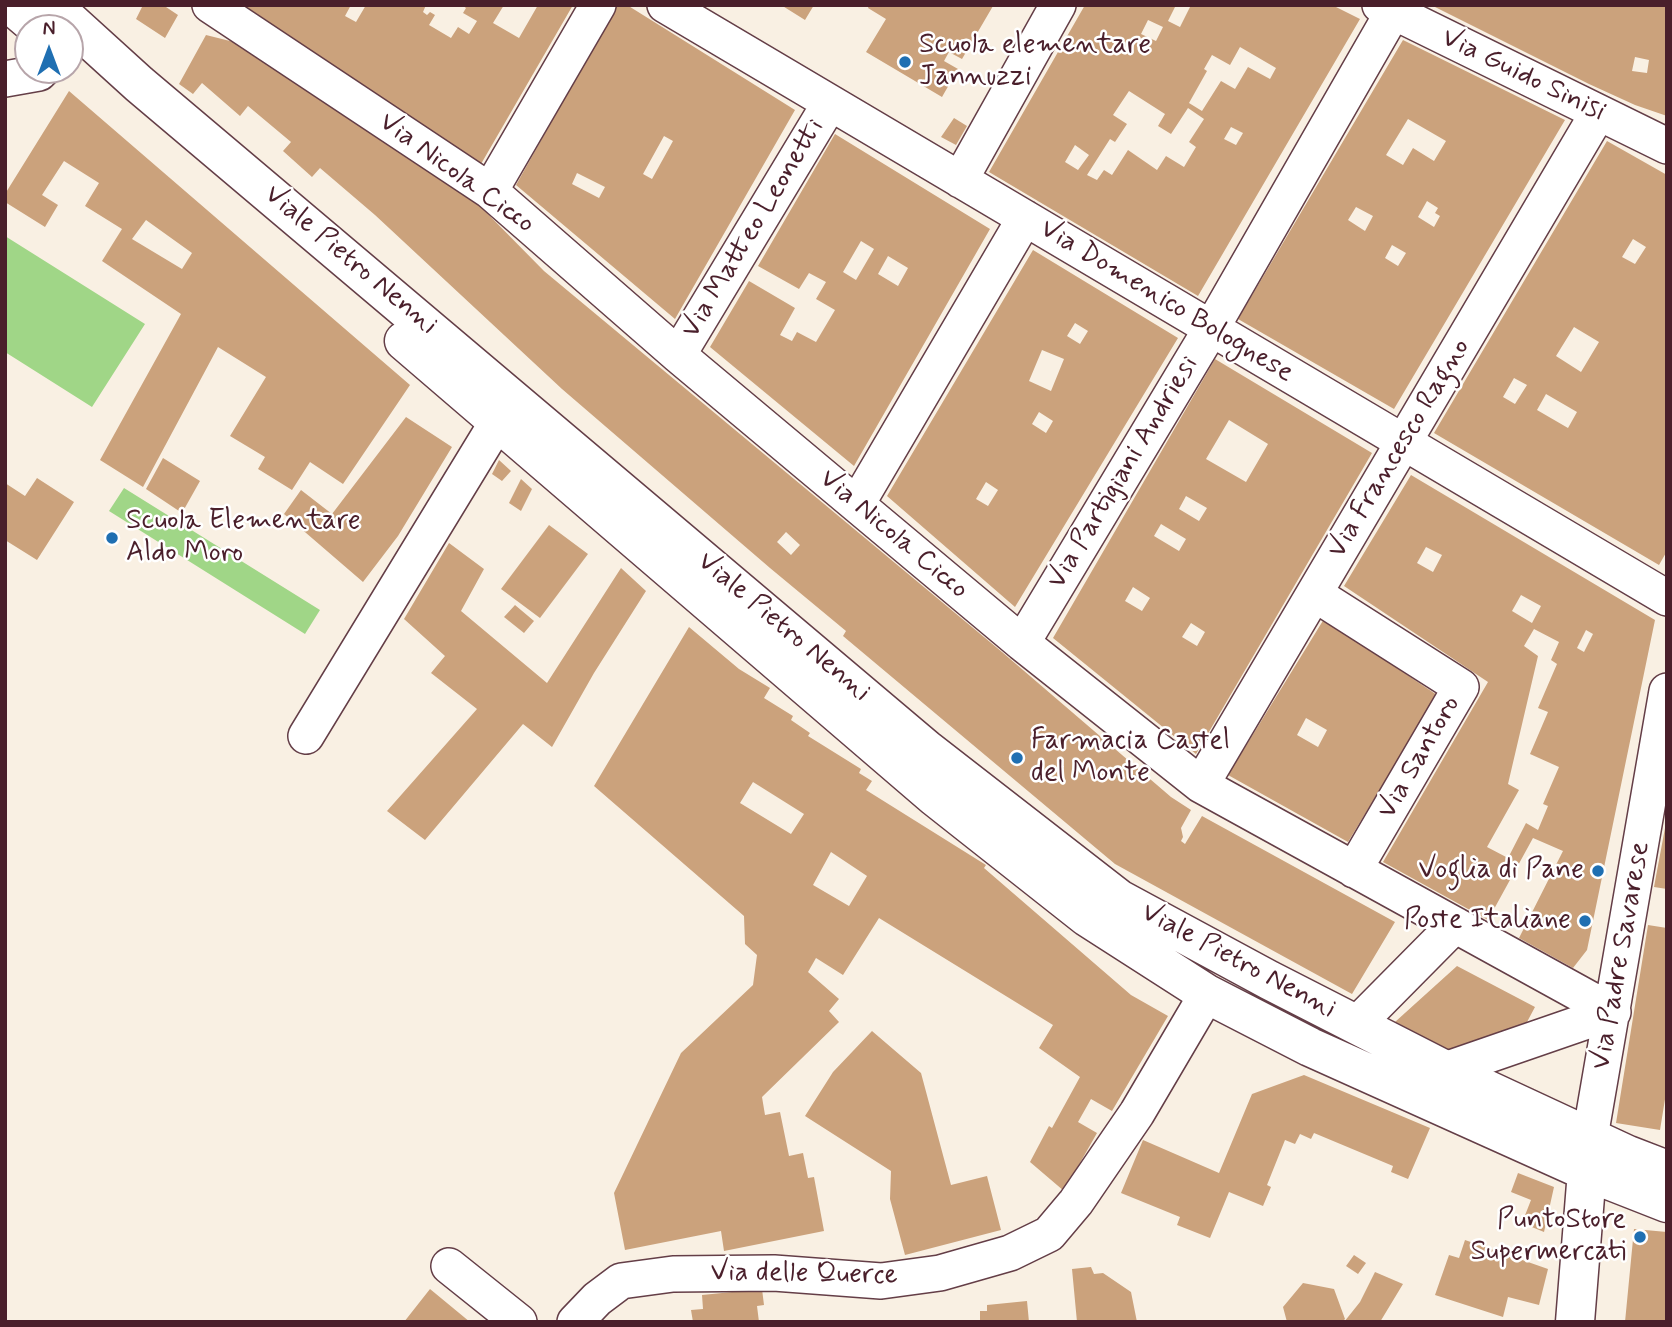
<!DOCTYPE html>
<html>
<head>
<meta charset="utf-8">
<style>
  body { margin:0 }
  #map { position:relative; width:1672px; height:1327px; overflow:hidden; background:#f9f0e3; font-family:Mynerve,sans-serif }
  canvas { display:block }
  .frame { position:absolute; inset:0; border:7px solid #4a1f2b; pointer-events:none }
  .north { position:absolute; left:14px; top:14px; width:70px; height:70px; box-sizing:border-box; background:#fff; border:2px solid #b7a5aa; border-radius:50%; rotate:0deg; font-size:19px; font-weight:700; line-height:28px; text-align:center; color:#4a1f2b }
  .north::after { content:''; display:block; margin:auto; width:24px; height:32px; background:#1f6fb2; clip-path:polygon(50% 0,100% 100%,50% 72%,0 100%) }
</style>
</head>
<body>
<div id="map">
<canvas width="1672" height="1327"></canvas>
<div class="frame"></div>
<div class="north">N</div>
</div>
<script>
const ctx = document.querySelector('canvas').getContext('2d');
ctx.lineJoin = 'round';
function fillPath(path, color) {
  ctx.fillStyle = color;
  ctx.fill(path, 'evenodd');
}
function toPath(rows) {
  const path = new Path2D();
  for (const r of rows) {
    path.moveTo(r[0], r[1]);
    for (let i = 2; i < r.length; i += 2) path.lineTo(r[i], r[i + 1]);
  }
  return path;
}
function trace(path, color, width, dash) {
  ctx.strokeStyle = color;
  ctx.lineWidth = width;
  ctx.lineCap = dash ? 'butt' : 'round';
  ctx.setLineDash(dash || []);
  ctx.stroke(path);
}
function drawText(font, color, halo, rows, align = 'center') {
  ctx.font = font + ' Mynerve,sans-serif';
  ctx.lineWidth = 5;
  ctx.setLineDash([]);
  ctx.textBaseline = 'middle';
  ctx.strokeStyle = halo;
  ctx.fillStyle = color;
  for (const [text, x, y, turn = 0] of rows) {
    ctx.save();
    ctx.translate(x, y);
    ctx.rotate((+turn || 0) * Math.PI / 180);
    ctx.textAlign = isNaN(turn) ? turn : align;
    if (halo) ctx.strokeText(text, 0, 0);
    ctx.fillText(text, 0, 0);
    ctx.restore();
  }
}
fillPath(toPath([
  [5,236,145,324,92,407,5,352],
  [124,488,320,610,305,634,109,511]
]), '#a0d687');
fillPath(toPath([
  [143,5,163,5,178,15,165,38,136,19],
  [233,5,351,5,345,16,356,22,366,5,426,5,423,12,427,15,430,12,435,15,429,25,451,38,458,27,469,34,477,21,463,13,466,8,462,5,504,5,493,23,519,38,538,5,573,5,481,164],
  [617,5,627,5,795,110,675,319,516,185],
  [664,136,673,141,652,179,643,174],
  [577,173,605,187,599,198,572,184],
  [781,5,814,5,805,20],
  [869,5,991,5,993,6,962,59,949,52,944,61,958,69,942,97,866,52,886,19,868,8],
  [1085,5,1176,5,1168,21,1180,27,1191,5,1332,5,1360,19,1198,296,989,172],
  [1148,20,1163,27,1156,41,1141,34],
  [1240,47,1276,68,1270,79,1248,67,1235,89,1221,81,1202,111,1189,103,1207,71,1204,69,1212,55,1230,65],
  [1129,91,1165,114,1158,126,1171,134,1188,108,1204,119,1189,142,1196,147,1184,167,1166,156,1157,170,1128,150,1112,175,1104,170,1097,180,1087,175,1110,139,1115,142,1127,124,1113,115],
  [1231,127,1243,133,1236,145,1224,139],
  [1075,145,1089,155,1078,170,1065,162],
  [1431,5,1667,5,1667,116,1635,105,1589,84],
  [1635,57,1649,60,1647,73,1632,71],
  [206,35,234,42,477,203,544,271,1002,652,1171,797,1191,810,1181,828,1183,837,1181,841,1185,844,1202,816,1395,922,1352,994,1115,864,843,636,846,631,770,568,562,389,375,215,320,168,312,177,283,151,291,142,248,106,240,116,202,83,193,94,179,84],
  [786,532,800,545,791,555,777,542],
  [1403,40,1565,120,1394,409,1238,319],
  [1408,119,1446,141,1434,161,1413,148,1403,165,1386,155],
  [1427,201,1438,208,1435,213,1440,216,1434,227,1418,217],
  [1356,207,1373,216,1365,231,1348,220],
  [1392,245,1406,253,1398,266,1385,258],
  [69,91,410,385,343,484,310,462,292,490,258,469,265,457,230,436,266,377,218,347,143,487,100,460,181,314,102,261,122,229,85,206,99,183,64,161,42,195,58,205,45,227,5,202,5,194],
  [146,220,192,253,182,269,132,239],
  [954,118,967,126,956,145,941,137],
  [835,134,990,229,854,466,710,347,749,281,795,308,780,335,792,341,797,332,816,342,835,310,816,299,826,282,809,273,799,289,758,266],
  [861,241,874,249,856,280,843,272],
  [888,256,908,268,898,286,878,274],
  [1607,141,1667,175,1667,551,1659,565,1434,433],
  [1633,239,1646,247,1635,264,1622,257],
  [1574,327,1599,342,1581,372,1556,356],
  [1514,378,1527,385,1515,404,1503,397],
  [1546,394,1577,412,1568,428,1537,410],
  [1033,250,1178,338,1015,607,887,496],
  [1075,323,1088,331,1080,344,1067,336],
  [1042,350,1064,359,1051,391,1029,381],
  [1039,412,1053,421,1046,433,1032,424],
  [986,482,998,490,988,506,976,499],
  [1215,359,1372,453,1196,754,1053,638],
  [1229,420,1268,444,1246,482,1206,459],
  [1186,496,1207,508,1199,521,1179,509],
  [1161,524,1186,539,1179,551,1154,536],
  [1133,587,1150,598,1142,611,1125,601],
  [1191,623,1205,632,1197,646,1182,637],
  [406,417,452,447,398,536,363,582,284,514,301,490,332,514],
  [163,458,200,481,182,513,146,489],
  [499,460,511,471,502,481,492,474],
  [1411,475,1655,620,1587,950,1573,968,1519,938,1563,851,1533,838,1488,920,1383,862,1488,682,1344,586],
  [1426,547,1442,555,1433,572,1417,563],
  [1521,595,1541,606,1532,623,1512,611],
  [1534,629,1559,642,1551,660,1557,664,1538,708,1548,712,1530,754,1559,767,1543,804,1548,806,1538,830,1526,823,1508,858,1487,847,1519,790,1508,784,1538,656,1524,646],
  [1586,630,1593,634,1584,652,1577,648],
  [37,478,74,502,37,560,5,540,5,483,25,496],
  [521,479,532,489,521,511,509,503],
  [549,525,588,554,540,618,501,589],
  [449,543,484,569,461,611,547,683,621,568,646,591,594,673,552,747,523,724,425,840,387,811,477,709,431,673,445,656,404,619],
  [515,605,534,621,524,633,504,617],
  [1324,619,1437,695,1348,842,1228,775],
  [1306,718,1327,730,1318,747,1297,735],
  [689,627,739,669,770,688,764,698,793,716,791,720,810,733,808,736,861,769,859,773,872,781,866,790,986,865,984,868,1131,995,1168,1016,1112,1111,1091,1099,1078,1122,1097,1133,1064,1191,1030,1162,1049,1126,1052,1128,1080,1077,1039,1048,1053,1025,879,918,843,975,816,958,808,972,839,999,829,1011,839,1022,762,1097,765,1115,780,1112,789,1156,803,1153,808,1178,814,1177,824,1231,724,1251,721,1231,625,1250,614,1193,681,1053,753,985,757,955,745,944,744,916,594,786],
  [753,782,804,814,791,834,740,803],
  [831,852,867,876,849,906,813,885],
  [1665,828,1667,828,1667,889,1654,887],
  [1648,925,1667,928,1667,1087,1660,1130,1616,1123],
  [1457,966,1535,1007,1527,1022,1449,1051,1395,1022],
  [872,1031,921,1073,951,1185,987,1176,1001,1230,905,1255,890,1199,891,1171,805,1116,833,1072],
  [1304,1075,1430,1128,1408,1179,1391,1172,1393,1166,1314,1133,1311,1139,1300,1134,1295,1144,1285,1140,1267,1185,1271,1187,1263,1206,1229,1192,1210,1238,1177,1225,1180,1217,1121,1193,1143,1140,1219,1173,1252,1094],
  [1518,1173,1554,1187,1544,1232,1522,1223,1531,1200,1511,1192],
  [1634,1229,1667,1232,1667,1322,1625,1322],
  [1465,1240,1548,1269,1539,1305,1508,1297,1503,1317,1435,1295,1449,1255,1459,1258],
  [1354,1255,1366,1263,1358,1274,1346,1266],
  [1091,1267,1094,1274,1103,1273,1131,1292,1137,1322,1077,1322,1072,1269],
  [1375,1272,1403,1284,1380,1322,1344,1322,1360,1302],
  [1303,1283,1334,1289,1345,1319,1342,1322,1287,1322,1283,1307],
  [430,1289,470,1322,404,1322],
  [762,1289,764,1305,757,1306,759,1322,693,1322,691,1310,703,1309,702,1295],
  [1027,1301,1029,1322,980,1322,980,1311,987,1311,987,1305]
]), '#cba27c');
const minor = toPath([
  [210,5,490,191,678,355,1022,643,1201,785,1613,1012],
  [665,5,1667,598],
  [1380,5,1667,146],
  [5,79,39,73,42,70],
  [960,180,1058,5],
  [490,191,598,5],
  [678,355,830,103],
  [857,504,1025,218],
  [1315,594,1461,687,1354,870],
  [1022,643,1211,329,1393,12],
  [306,736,498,421],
  [1201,785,1598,113],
  [1356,1025,1455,925],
  [1445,1070,1613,1012],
  [1590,1137,1667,691],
  [449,1266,519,1322],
  [575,1322,597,1299,621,1281,673,1274,774,1273,881,1281,940,1273,1010,1253,1049,1234,1076,1202,1137,1113,1207,994]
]);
const secondary = toPath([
  [11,5,38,28],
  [52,5,139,84,926,749,1119,899,1269,980,1445,1070,1628,1155,1667,1170],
  [404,341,935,797,1087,917,1207,994,1310,1047,1588,1172,1667,1203],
  [1575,1322,1589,1146]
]);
trace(minor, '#643e47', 38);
trace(secondary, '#643e47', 41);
trace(minor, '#fff', 35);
trace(secondary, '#fff', 38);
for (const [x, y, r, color] of [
  [905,62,7,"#1f6fb2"],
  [112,538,7,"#1f6fb2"],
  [1017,758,7,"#1f6fb2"],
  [1598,871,7,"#1f6fb2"],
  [1585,921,7,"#1f6fb2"],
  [1640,1237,7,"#1f6fb2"]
]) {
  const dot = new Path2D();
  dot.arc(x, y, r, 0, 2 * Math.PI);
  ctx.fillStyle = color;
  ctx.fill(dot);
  trace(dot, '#fff', 2.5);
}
drawText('28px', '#4a1f2b', '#fff', [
  ["Scuola elementare",919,46],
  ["Jannuzzi",919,78],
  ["Scuola Elementare",126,522],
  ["Aldo Moro",126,554],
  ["Farmacia Castel",1031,742],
  ["del Monte",1031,774],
  ["Voglia di Pane",1584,871,"right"],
  ["Poste Italiane",1571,921,"right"],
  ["PuntoStore",1626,1221,"right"],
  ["Supermercati",1626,1253,"right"]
], 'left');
drawText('28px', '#4a1f2b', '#fff', [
  ["Via Guido Sinisi",1523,76,26],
  ["Via Nicola Cicco",456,174,36],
  ["Via Matteo Leonetti",754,229,-59],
  ["Viale Pietro Nenni",350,261,40],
  ["Via Domenico Bolognese",1166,302,31],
  ["Via Francesco Ragno",1400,449,-59],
  ["Via Partigiani Andriesi",1124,473,-59],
  ["Via Nicola Cicco",893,535,40],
  ["Viale Pietro Nenni",783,628,40],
  ["Via Santoro",1420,758,-60],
  ["Via Padre Savarese",1622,956,-80],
  ["Viale Pietro Nenni",1238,962,28],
  ["Via delle Querce",804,1275,1]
]);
</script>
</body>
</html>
